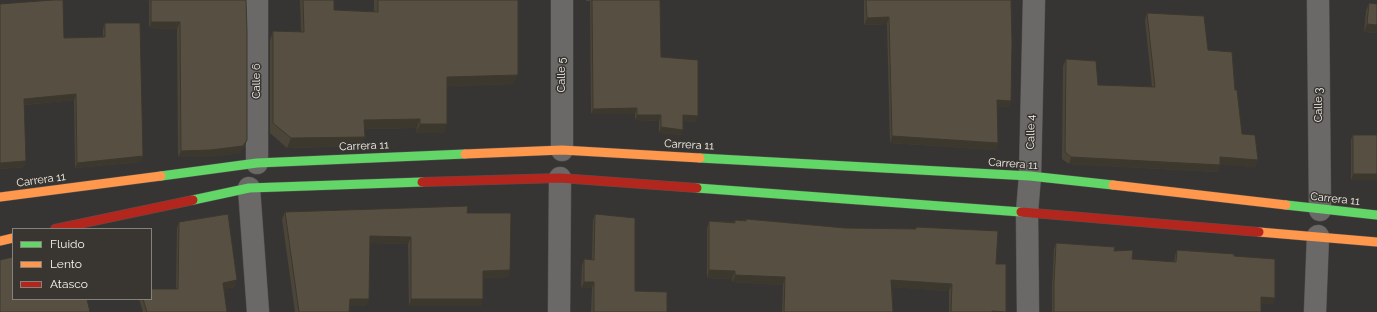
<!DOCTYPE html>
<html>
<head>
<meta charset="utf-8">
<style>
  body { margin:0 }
  #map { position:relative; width:1377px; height:312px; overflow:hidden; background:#373533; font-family:Raleway,sans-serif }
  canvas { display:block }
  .legend { position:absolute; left:12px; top:228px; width:140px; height:72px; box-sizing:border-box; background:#393631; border:1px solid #85827e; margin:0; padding:5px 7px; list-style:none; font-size:12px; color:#f6f4f1 }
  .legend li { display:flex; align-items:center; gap:8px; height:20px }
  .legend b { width:20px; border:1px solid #85827e }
</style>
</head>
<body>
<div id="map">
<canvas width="1377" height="312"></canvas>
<ul class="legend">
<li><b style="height:5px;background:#63d668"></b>Fluido</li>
<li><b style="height:5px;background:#ff974d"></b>Lento</li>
<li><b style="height:5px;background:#b3261e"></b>Atasco</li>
</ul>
</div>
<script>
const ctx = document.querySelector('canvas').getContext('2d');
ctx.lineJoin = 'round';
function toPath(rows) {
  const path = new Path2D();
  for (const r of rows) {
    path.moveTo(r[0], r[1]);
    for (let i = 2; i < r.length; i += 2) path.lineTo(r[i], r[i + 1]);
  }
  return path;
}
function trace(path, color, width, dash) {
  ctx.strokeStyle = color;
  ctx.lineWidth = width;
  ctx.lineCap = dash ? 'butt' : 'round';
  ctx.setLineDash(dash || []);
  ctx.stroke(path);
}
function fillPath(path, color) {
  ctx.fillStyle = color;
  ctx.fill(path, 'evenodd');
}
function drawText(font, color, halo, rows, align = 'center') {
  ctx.font = font + ' Raleway,sans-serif';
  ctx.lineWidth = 3;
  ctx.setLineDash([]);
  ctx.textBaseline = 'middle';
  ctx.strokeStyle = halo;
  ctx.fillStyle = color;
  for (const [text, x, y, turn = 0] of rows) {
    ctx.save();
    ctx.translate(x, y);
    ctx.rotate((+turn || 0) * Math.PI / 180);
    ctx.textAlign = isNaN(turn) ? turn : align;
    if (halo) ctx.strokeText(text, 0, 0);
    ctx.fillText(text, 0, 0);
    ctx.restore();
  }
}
const street = toPath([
  [562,0,562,150],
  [1318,0,1320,210],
  [257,163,257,0],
  [249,188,258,312],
  [559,312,560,178],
  [1028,312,1027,212,1030,176,1034,0],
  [1315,312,1318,236]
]);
const fast = toPath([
  [700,158,1030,176,1113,185],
  [161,176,257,163,465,154],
  [697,188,1021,212],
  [193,200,249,188,422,182],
  [1286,205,1377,215]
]);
const slow = toPath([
  [465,154,562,150,700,158],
  [1113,185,1286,205],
  [0,197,161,176],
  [1259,232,1377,242],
  [0,241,13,238]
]);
const jam = toPath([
  [422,182,560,178,697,188],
  [1021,212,1259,232],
  [55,229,193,200]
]);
trace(street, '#52514f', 23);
trace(fast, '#52514f', 10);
trace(slow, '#52514f', 10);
trace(jam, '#52514f', 10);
trace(street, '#6a6968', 22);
trace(fast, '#63d668', 9);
trace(slow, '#ff974d', 9);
trace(jam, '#b3261e', 9);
fillPath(toPath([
  [149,0,246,0,247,140,244,147,240,153,208,157,178,157,177,29,149,28],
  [300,0,334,0,334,10,374,12,374,0,518,0,514,84,447,86,444,133,416,133,417,128,364,129,361,146,287,148,270,133,270,40,273,31,301,32],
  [586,0,660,0,661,57,696,122,683,121,681,135,659,133,659,121,635,120,635,114,591,114,590,1,586,1],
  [864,0,1011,0,1011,101,1008,107,997,107,998,143,996,150,890,143,887,24,864,25],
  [1369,3,1377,4,1377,3,1377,33,1364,32,1366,11],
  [0,4,64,38,103,37,103,29,105,23,143,156,141,162,75,168,74,100,24,105,24,167,0,169],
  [1147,13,1208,50,1235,90,1242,134,1255,167,1220,164,1218,172,1069,164,1062,159,1063,66,1066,59,1098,85,1152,87,1145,20],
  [1353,135,1377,135,1377,180,1351,180,1351,140],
  [285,212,467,213,510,270,507,277,483,278,481,306,409,306,408,244,370,243,366,306,350,306,349,312,295,312,282,219],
  [595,214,635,291,667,312,591,312,592,288,581,288,582,265,584,259,592,260,593,220],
  [746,219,845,228,915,229,916,227,996,264,1006,312,949,312,949,291,892,287,893,312,782,312,783,285,732,282,732,279,707,278,707,228,709,221,734,222,735,220,746,220],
  [179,222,235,287,224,289,227,312,143,312,139,299,151,299,176,289,177,228],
  [1056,243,1114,251,1132,259,1174,262,1175,256,1177,250,1234,256,1275,298,1272,304,1261,303,1261,312,1052,312,1052,289,1054,249]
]), '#4b4539');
fillPath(toPath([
  [889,17,887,24,864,25,867,18],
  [151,22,180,22,177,29,149,28],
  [1367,24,1377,25,1377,33,1364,32],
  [518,75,514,84,443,86,447,77],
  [76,94,74,100,22,105,24,99],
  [997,100,1011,101,1008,107,995,107],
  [637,108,635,114,591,114,593,109],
  [637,115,661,115,659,121,635,120],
  [683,115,698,116,696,122,681,121],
  [420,119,417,128,360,129,364,120],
  [420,124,447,124,444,133,416,133],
  [661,127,683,130,681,135,659,133],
  [892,136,998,143,996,150,890,143],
  [365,137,361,146,287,148,291,138],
  [247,140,244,147,240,153,208,157,178,157,181,151],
  [143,156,141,162,75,168,77,163],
  [1071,157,1220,165,1218,172,1069,164],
  [1220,157,1258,160,1255,167,1217,164],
  [26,161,24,167,0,169,0,163],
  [1353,174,1377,174,1377,180,1351,180],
  [370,236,411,237,408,244,367,243],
  [510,270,507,277,481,278,483,271],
  [709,270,735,271,732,279,707,278],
  [735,275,785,277,783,285,732,282],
  [237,280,235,287,221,290,223,283],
  [891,280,952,284,949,291,889,287],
  [584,282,594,282,592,288,581,288],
  [1261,297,1275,298,1272,304,1259,303],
  [350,299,369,299,366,306,347,306],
  [411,299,483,299,481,306,409,306],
  [992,311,1006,312,992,312]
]), '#3d382e');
const building = toPath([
  [53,0,63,0,64,38,105,37,105,23,140,23,143,156,77,163,76,94,24,99,26,161,0,163,0,4,53,0],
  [151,0,246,0,247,32,247,140,243,146,210,150,181,151,180,22,151,22,151,0],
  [303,0,334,0,334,10,378,12,378,0,518,0,518,75,447,77,447,124,420,124,420,119,364,120,365,137,291,138,273,123,273,31,304,32,303,0],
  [592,0,660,0,661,57,698,60,698,116,683,115,683,130,661,127,661,115,637,115,637,108,593,109,592,0],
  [866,0,1011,0,1012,41,1011,101,997,100,998,143,892,136,889,17,867,18,866,0],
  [1369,3,1377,4,1377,25,1367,24,1369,3],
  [1147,13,1204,16,1208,50,1232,52,1235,90,1237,90,1242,134,1255,135,1258,160,1220,157,1220,165,1071,157,1065,152,1066,59,1096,61,1098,85,1155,87,1147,13],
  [1353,135,1377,135,1377,174,1353,174,1353,135],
  [468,206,467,213,511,213,510,270,483,271,483,299,411,299,411,237,370,236,369,299,350,299,349,312,299,312,285,212,468,206],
  [228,214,237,280,223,283,227,312,147,312,143,299,151,299,151,289,178,289,179,222,228,214],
  [595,214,635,218,635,291,667,292,667,312,594,312,594,282,584,282,584,259,594,260,595,214],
  [746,219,845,228,916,229,916,227,998,231,996,264,1006,264,1006,312,992,311,992,312,951,312,952,284,891,280,893,312,784,312,785,277,735,275,735,271,709,270,709,221,735,223,735,220,746,221,746,219],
  [1056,243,1115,247,1114,251,1133,250,1132,259,1176,262,1177,250,1234,254,1234,256,1275,259,1275,298,1261,297,1261,312,1054,312,1054,283,1056,243],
  [13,257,13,299,87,299,90,312,0,312,0,260,13,257]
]);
fillPath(building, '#575042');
trace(building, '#3d382e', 1);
drawText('11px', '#f6f4f1', '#393631', [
  ["Calle 5",562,75,-90],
  ["Calle 6",257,81,-90],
  ["Calle 3",1319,105,-90],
  ["Calle 4",1031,132,-89],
  ["Carrera 11",689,145,3],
  ["Carrera 11",364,146,-2],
  ["Carrera 11",1013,164,4],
  ["Carrera 11",41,180,-8],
  ["Carrera 11",1335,199,6]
]);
</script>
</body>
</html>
